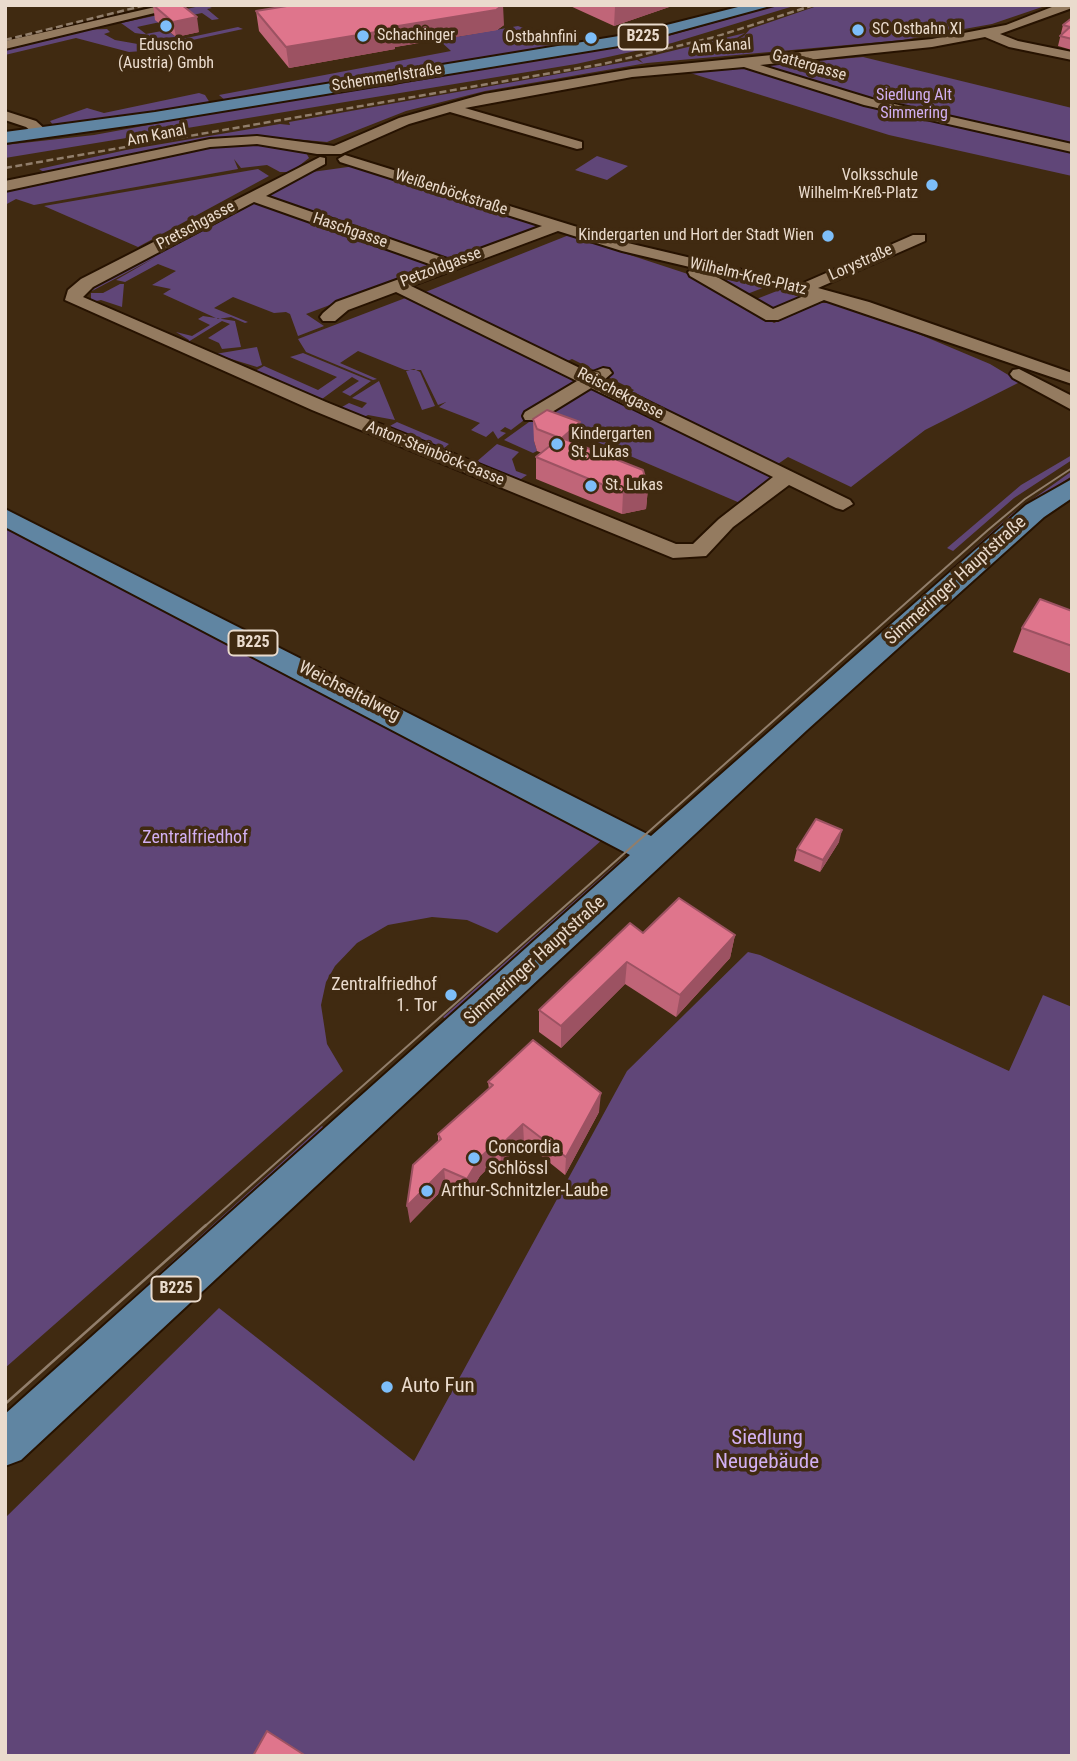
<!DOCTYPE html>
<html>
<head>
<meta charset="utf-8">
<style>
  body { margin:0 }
  #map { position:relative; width:1077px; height:1761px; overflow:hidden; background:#402a11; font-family:"Roboto Condensed",sans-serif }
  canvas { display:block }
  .frame { position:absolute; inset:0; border:7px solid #eadbcd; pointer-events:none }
</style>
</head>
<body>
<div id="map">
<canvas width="1077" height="1761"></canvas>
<div class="frame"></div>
</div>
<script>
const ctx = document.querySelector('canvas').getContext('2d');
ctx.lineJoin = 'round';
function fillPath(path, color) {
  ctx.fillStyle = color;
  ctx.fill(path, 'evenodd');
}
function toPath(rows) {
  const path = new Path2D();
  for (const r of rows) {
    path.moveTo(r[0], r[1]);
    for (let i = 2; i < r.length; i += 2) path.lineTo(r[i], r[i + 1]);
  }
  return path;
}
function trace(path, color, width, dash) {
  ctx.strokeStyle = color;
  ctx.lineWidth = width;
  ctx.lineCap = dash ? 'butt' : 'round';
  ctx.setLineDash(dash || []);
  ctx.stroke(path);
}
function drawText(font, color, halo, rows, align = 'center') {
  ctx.font = font + ' "Roboto Condensed",sans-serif';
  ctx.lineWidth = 7;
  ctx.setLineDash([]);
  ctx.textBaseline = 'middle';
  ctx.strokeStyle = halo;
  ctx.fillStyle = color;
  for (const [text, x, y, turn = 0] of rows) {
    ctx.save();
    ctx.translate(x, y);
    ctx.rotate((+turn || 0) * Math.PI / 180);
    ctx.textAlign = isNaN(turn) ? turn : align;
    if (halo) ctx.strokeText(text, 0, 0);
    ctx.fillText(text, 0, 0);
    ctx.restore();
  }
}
fillPath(toPath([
  [205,5,212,8,207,9,219,19,212,20,202,13,137,27,146,34,167,30,176,37,147,39,149,35,135,33,121,23],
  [778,5,797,5,672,43,576,64,5,158,5,145,94,135,345,89,392,86,425,77,657,39],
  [820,5,1048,5,992,24,903,40,647,63,485,91,406,111,327,142,260,136,223,138,47,174,39,169,126,150,280,124,290,125,289,122,637,60,643,63,639,59,745,33,728,43,735,41,744,36,750,29],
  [518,26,547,37,552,49,226,101,219,95,451,51,439,40],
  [238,27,243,29,142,51,129,52,76,38,5,55,5,48,80,30,107,29,110,32,104,34,115,40,149,46],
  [863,57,1072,108,1072,176,889,135,687,72],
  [199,93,205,95,210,103,61,125,53,125,50,121,87,108,104,113],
  [250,142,305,151,309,158,291,172,280,172,267,165,241,168,234,159,238,169,34,205,16,199,5,205,7,189,218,144],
  [597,156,628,166,607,180,575,170],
  [355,166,539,226,306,314,324,326,298,336,290,314,286,312,274,313,233,297,214,308,248,322,245,323,231,317,218,319,163,294,171,289,152,285,176,271,158,264,125,282,116,280,156,257,92,291,87,289,312,172],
  [258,169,269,176,138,247,44,206],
  [569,235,694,276,774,323,820,303,834,303,890,322,990,364,1020,382,925,430,851,487,788,457,775,466,630,394,634,390,572,359,565,362,423,293],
  [700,269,766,285,768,286,747,294],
  [120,284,124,284,122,307,101,300,91,302,91,293,103,293],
  [782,289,809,296,778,307,776,311,754,300],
  [408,297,775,477,740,503,567,429,534,441,537,451,533,453,504,440,536,417,532,414,511,430,505,427,500,431,506,433,498,439,493,431,486,437,471,430,480,423,439,407,446,402,438,405,421,370,405,370,358,351,340,363,377,379,373,380,306,352,298,339],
  [203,316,235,321,241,347,222,349,219,343,208,338,230,324,222,321,188,342,189,340,176,332,192,336,210,325,198,319],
  [257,347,262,365,257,367,215,354],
  [303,353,371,381,350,396,342,392,359,381,352,377,322,399,255,371,264,366,318,390,337,377,290,357],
  [414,369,420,372,435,406,422,410,406,371],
  [379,381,395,420,368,415,364,417,342,407,349,403,362,408,367,403,352,398],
  [397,422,449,444,442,450,388,427],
  [497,444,519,452,512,459,516,471,527,475,518,481,475,463],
  [1072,455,1072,460,1014,498,953,551,947,548,1021,485],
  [1072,471,1072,476,1028,505,913,603,1012,514],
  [5,524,603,839,497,933,467,920,432,917,388,925,357,943,335,966,326,982,321,1005,327,1044,343,1071,5,1368],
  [621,860,618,869,448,1021,443,1017],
  [748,952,760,955,1009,1071,1043,995,1072,1007,1072,1756,5,1756,5,1518,219,1308,414,1461,627,1071],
  [322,1126,327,1131,5,1422,5,1413]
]), '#604678');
const minor = toPath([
  [164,5,188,5,5,49,5,41,164,5],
  [1057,5,1072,5,1072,8,1000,34,1018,41,1072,52,1072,60,1009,47,985,37,932,47,760,65,872,99,1072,144,1072,152,864,105,744,67,632,77,465,108,582,142,582,148,577,149,450,112,409,124,341,154,317,154,257,144,210,147,5,191,5,181,210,139,257,136,334,146,399,118,484,94,632,69,932,39,1006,25,1057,5],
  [5,111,36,121,48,132,46,135,36,135,26,127,5,120,5,111],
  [345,155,632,244,801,284,913,235,925,235,925,241,818,288,869,302,1072,373,1072,384,824,300,778,320,766,320,690,276,688,272,694,268,622,251,558,231,411,286,590,373,603,368,609,369,612,373,604,380,850,500,853,504,843,510,836,508,789,485,733,527,706,556,673,558,312,410,65,300,68,290,81,279,320,157,325,158,325,164,266,196,450,260,542,226,340,162,338,159,345,155],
  [254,202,435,266,336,302,323,313,320,317,323,321,335,321,348,310,396,292,577,381,525,412,523,416,525,420,539,420,591,388,773,477,719,519,693,544,676,544,326,402,83,297,93,287,254,202],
  [705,270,759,282,806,295,773,309,705,270],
  [1019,369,1072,396,1072,410,1013,378,1010,374,1013,370,1019,369]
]);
const major = toPath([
  [746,5,774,5,631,44,155,122,5,143,5,132,155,112,631,34,746,5],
  [1072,479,1072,498,1044,517,807,730,21,1460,5,1466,5,1414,630,855,5,527,5,509,651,836,1026,505,1072,479]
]);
trace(minor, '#261200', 4);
trace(major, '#261200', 4);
fillPath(minor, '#947b60');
fillPath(major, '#6085a2');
trace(toPath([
  [204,1227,988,530,1025,499,1072,468]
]), '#917e6b', 2);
trace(toPath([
  [5,1404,206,1225]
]), '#917e6b', 2.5);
trace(toPath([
  [5,40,146,5],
  [5,168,603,64,715,37,814,5]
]), '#917e6b', 2.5, [7, 3.5]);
fillPath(toPath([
  [153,5,199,32,176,37,155,20],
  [568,5,672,5,672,6,614,26],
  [256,11,504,25,497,30,395,47,395,49,289,68,259,31],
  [1072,18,1072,50,1058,46,1063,25],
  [533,419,579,444,648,488,646,509,622,514,536,479,536,457,542,453,537,451,534,441],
  [1072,611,1072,674,1013,652,1022,628],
  [839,842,820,872,794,861,797,849],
  [643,933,735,935,730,958,676,1017,625,984,561,1048,539,1032,539,1010],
  [488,1082,599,1112,565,1175,524,1142,501,1164,496,1160,480,1176,468,1196,446,1186,410,1223,438,1141,438,1134,489,1089]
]), '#c06578');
fillPath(toPath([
  [503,5,504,25,497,30,395,47,395,49,289,68,286,47],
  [617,5,672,5,672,6,614,26,615,6],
  [197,17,199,32,176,37,173,22],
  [580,422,579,444,561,459,562,438],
  [648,488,646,509,622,514,623,493],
  [842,830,839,842,820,872,823,860],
  [735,935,730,958,676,1017,680,995],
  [627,962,625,984,561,1048,561,1026],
  [601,1093,599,1112,565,1175,566,1157],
  [523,1124,524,1142,501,1164,500,1146],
  [495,1143,496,1160,480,1176,468,1196,467,1179,479,1159],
  [444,1169,446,1186,410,1223,407,1206]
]), '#9c5262');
const building = toPath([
  [153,5,182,5,197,17,173,22,153,5],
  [293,5,503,5,496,10,392,27,394,29,286,47,256,11,293,5],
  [1072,18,1072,39,1060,36,1070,27,1063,25,1072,18],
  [547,410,580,422,562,438,643,470,648,488,623,493,536,457,560,438,537,429,533,419,547,410],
  [1040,599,1072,611,1072,646,1022,628,1040,599],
  [816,819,842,830,823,860,797,849,816,819],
  [679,898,735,935,680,995,627,962,561,1026,539,1010,630,923,643,933,679,898],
  [533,1040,601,1093,566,1157,523,1124,500,1146,495,1143,479,1159,467,1179,444,1169,407,1206,413,1165,441,1139,438,1134,493,1085,488,1082,533,1040],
  [267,1731,306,1756,253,1756,267,1731]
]);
fillPath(building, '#df758c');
trace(building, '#9c5262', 2);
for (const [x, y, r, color] of [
  [166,26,7,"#7dbef9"],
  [858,30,7,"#7dbef9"],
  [363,36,7,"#7dbef9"],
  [591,38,7,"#7dbef9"],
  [932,185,7,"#7dbef9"],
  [828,236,7,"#7dbef9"],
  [557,444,7,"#7dbef9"],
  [591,486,7,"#7dbef9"],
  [451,995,7,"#7dbef9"],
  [474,1158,7,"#7dbef9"],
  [427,1191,7,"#7dbef9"],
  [387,1387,7,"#7dbef9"]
]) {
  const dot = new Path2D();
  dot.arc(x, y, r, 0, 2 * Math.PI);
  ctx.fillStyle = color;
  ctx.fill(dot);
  trace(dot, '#402a11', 2.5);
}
drawText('16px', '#eadbcd', '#402a11', [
  ["SC Ostbahn XI",872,30],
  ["Schachinger",377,36],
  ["Ostbahnfini",577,38,"right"],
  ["Eduscho",166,46,"center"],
  ["(Austria) Gmbh",166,64,"center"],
  ["Volksschule",918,176,"right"],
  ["Wilhelm-Kreß-Platz",918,194,"right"],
  ["Kindergarten und Hort der Stadt Wien",814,236,"right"],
  ["Kindergarten",571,435],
  ["St. Lukas",571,453],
  ["St. Lukas",605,486]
], 'left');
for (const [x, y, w] of [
  [643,37,49],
  [253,643,49],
  [176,1289,49]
]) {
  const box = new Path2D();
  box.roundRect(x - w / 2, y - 12.5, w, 25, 5);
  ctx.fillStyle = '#402a11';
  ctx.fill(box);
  trace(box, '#eadbcd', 2);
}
drawText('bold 16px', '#eadbcd', null, [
  ["B225",643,37],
  ["B225",253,643],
  ["B225",176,1289]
]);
drawText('16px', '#eadbcd', '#402a11', [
  ["Am Kanal",721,47,-4],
  ["Gattergasse",809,66,16],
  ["Schemmerlstraße",387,78,-9],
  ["Am Kanal",157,136,-11],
  ["Weißenböckstraße",451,193,18],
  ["Pretschgasse",196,226,-28],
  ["Haschgasse",350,231,19],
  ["Lorystraße",861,263,-24],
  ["Petzoldgasse",441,268,-21],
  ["Wilhelm-Kreß-Platz",748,277,13],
  ["Reischekgasse",620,394,27],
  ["Anton-Steinböck-Gasse",435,454,22]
]);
drawText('16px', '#d2b0f2', '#402a11', [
  ["Siedlung Alt",914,96],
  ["Simmering",914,114]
]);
drawText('18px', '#eadbcd', '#402a11', [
  ["Simmeringer Hauptstraße",956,581,-42],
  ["Weichseltalweg",349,692,27],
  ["Simmeringer Hauptstraße",535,961,-42]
]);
drawText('18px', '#d2b0f2', '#402a11', [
  ["Zentralfriedhof",195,838]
]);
drawText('18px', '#eadbcd', '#402a11', [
  ["Zentralfriedhof",437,985,"right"],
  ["1. Tor",437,1006,"right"],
  ["Concordia",488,1148],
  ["Schlössl",488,1169],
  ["Arthur-Schnitzler-Laube",441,1191]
], 'left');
drawText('21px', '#eadbcd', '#402a11', [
  ["Auto Fun",401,1387]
], 'left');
drawText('21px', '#d2b0f2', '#402a11', [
  ["Siedlung",767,1439],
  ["Neugebäude",767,1463]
]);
</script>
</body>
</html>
